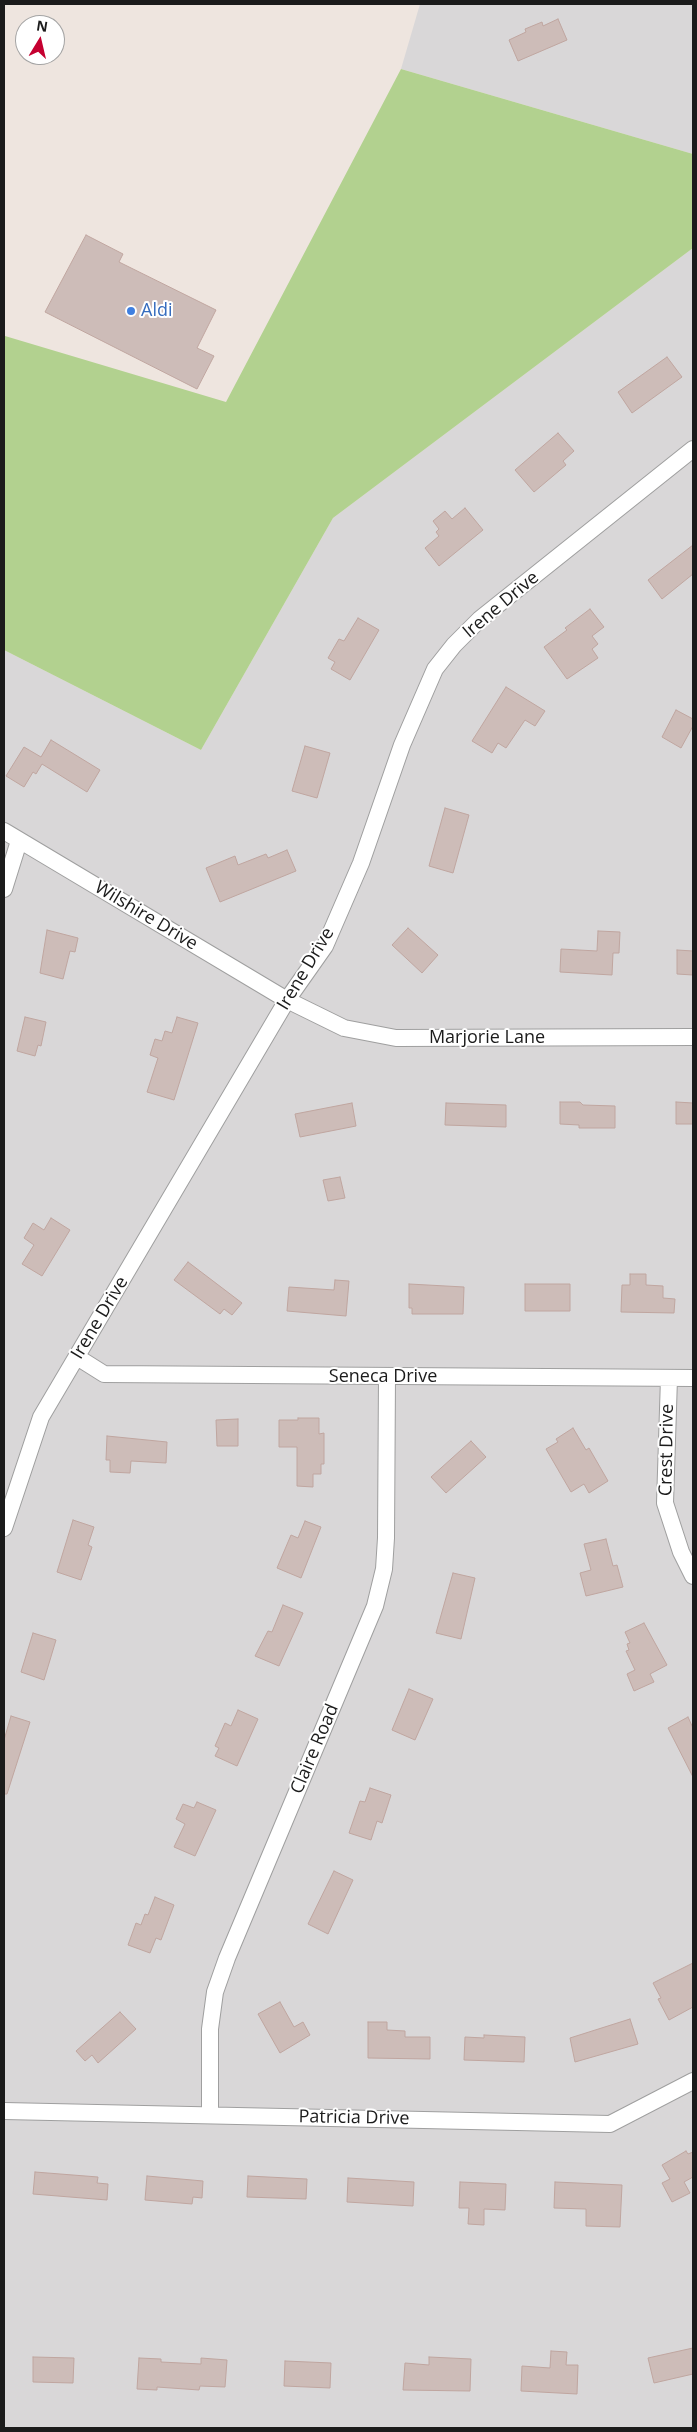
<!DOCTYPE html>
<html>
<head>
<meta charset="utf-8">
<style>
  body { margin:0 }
  #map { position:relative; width:697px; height:2432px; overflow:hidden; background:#eee5df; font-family:"Open Sans",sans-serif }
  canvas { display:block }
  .frame { position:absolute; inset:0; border:5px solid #1b1b1b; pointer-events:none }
  .north { position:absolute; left:15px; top:15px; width:50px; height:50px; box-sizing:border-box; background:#fff; border:1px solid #a4a4a4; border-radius:50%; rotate:9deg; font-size:14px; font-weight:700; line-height:20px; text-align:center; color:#1b1b1b }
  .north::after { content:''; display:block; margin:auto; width:18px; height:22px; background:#c50030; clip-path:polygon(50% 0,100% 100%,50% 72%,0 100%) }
</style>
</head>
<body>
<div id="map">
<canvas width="697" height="2432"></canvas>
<div class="frame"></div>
<div class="north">N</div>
</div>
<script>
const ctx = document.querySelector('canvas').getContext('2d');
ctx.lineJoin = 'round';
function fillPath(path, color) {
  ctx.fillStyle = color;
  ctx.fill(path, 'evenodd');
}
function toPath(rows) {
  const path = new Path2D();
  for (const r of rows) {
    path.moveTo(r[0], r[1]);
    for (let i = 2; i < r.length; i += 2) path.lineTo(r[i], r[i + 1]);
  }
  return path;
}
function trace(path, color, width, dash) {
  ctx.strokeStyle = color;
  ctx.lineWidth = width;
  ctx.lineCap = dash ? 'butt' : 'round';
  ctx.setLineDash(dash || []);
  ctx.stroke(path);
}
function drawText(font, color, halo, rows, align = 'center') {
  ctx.font = font + ' "Open Sans",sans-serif';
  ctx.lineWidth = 4;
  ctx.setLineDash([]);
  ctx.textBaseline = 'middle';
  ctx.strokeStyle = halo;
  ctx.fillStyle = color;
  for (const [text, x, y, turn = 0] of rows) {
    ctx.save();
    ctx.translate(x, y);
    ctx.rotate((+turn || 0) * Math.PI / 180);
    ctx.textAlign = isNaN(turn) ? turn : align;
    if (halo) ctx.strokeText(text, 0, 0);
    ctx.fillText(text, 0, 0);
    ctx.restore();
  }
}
fillPath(toPath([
  [420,4,693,4,693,154,401,69],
  [693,248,693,2428,4,2428,4,650,201,750,333,518]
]), '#d9d7d8');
fillPath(toPath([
  [401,69,693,154,693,248,333,518,201,750,4,650,4,338,5,336,226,402]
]), '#b2d18f');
const building = toPath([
  [558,19,567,40,518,61,509,40,526,32,525,29,542,22,543,26,558,19],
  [86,235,123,254,119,262,216,310,197,348,214,356,197,389,45,312,86,235],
  [667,357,682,377,632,413,618,392,667,357],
  [558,433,574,451,563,461,566,465,534,492,515,470,558,433],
  [465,508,483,530,439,566,425,548,439,536,436,532,439,529,433,521,445,511,452,519,465,508],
  [693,545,693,574,662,599,648,580,693,545],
  [590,609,604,627,592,636,598,644,592,649,598,658,567,679,544,647,567,630,565,628,590,609],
  [358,618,379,630,350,680,331,669,335,662,328,658,339,639,344,641,358,618],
  [506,687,545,711,535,726,525,720,506,748,498,743,492,753,472,741,506,687],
  [676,710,693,719,693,726,681,748,662,737,676,710],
  [51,740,100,770,87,792,42,764,36,774,33,772,24,787,6,776,24,747,41,757,51,740],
  [305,746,330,753,317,798,292,791,305,746],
  [445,808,469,815,453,873,429,866,445,808],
  [287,850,296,871,220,902,206,868,235,856,238,865,266,854,268,858,287,850],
  [408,928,438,955,422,973,392,945,408,928],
  [47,930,78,938,75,952,70,951,63,979,40,973,47,930],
  [598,931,620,932,619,953,613,953,612,975,560,972,561,949,597,951,598,931],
  [677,950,693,951,693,975,677,974,677,950],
  [25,1017,46,1022,41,1046,38,1045,35,1056,17,1051,25,1017],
  [177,1017,198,1023,174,1100,147,1092,158,1058,150,1055,155,1039,162,1041,165,1031,172,1033,177,1017],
  [560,1102,580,1102,583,1105,615,1106,615,1128,579,1128,579,1125,560,1124,560,1102],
  [676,1102,693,1103,693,1124,676,1124,676,1102],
  [352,1103,356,1126,300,1137,295,1114,352,1103],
  [446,1103,506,1105,506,1127,445,1125,446,1103],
  [340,1177,345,1198,328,1201,323,1180,340,1177],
  [51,1218,70,1230,42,1276,22,1264,34,1245,24,1238,33,1223,44,1230,51,1218],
  [188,1262,242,1303,232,1315,224,1309,220,1314,174,1280,188,1262],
  [630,1274,646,1274,646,1285,663,1286,663,1298,675,1299,674,1313,621,1312,622,1285,630,1285,630,1274],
  [335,1280,349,1281,346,1316,287,1311,289,1287,334,1290,335,1280],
  [409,1284,464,1287,463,1314,412,1314,412,1308,409,1308,409,1284],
  [525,1284,570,1284,570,1311,525,1311,525,1284],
  [298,1418,319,1418,319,1434,324,1433,324,1464,321,1464,321,1474,313,1474,313,1487,297,1486,297,1447,279,1447,279,1420,298,1420,298,1418],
  [238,1419,238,1446,217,1446,216,1420,238,1419],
  [573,1428,586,1450,589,1448,608,1481,589,1493,584,1484,571,1492,546,1449,558,1442,556,1439,573,1428],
  [107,1436,167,1442,166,1463,131,1461,130,1473,110,1472,110,1460,106,1460,107,1436],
  [471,1441,486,1457,446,1493,431,1477,471,1441],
  [73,1520,94,1527,88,1545,92,1547,81,1580,57,1572,73,1520],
  [305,1521,321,1527,301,1578,277,1568,291,1535,298,1538,305,1521],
  [606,1539,613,1566,617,1565,623,1587,586,1596,580,1573,591,1570,584,1544,606,1539],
  [453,1573,475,1578,461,1639,436,1633,453,1573],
  [283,1605,303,1613,279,1666,255,1656,268,1631,272,1632,283,1605],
  [644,1623,667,1665,650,1674,654,1682,634,1691,627,1674,635,1670,626,1651,629,1650,627,1644,630,1643,625,1632,644,1623],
  [33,1633,56,1640,44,1680,21,1672,33,1633],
  [409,1689,433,1699,415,1740,392,1730,409,1689],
  [238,1710,258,1719,237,1766,215,1756,219,1748,215,1746,225,1723,231,1726,238,1710],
  [11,1716,30,1722,7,1794,4,1794,4,1740,11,1716],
  [688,1717,693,1728,693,1777,668,1728,688,1717],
  [370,1788,391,1795,382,1823,377,1821,371,1840,349,1833,360,1801,365,1802,370,1788],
  [197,1802,216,1810,195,1856,174,1847,185,1824,176,1819,183,1804,194,1808,197,1802],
  [334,1871,353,1880,328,1934,308,1924,334,1871],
  [155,1897,174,1905,161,1940,156,1938,150,1953,128,1945,136,1923,141,1925,145,1914,148,1915,155,1897],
  [693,1963,693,2007,669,2020,658,1999,661,1998,653,1983,693,1963],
  [280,2002,294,2027,303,2022,310,2035,280,2053,258,2014,280,2002],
  [120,2012,136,2029,98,2063,92,2055,85,2061,76,2051,120,2012],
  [630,2019,638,2044,575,2062,570,2038,630,2019],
  [368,2022,387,2022,387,2030,405,2031,405,2037,430,2037,430,2059,368,2058,368,2022],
  [484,2035,525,2037,524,2062,464,2060,465,2037,484,2038,484,2035],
  [686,2151,688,2154,693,2152,693,2177,684,2182,690,2193,672,2202,662,2183,670,2179,662,2165,686,2151],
  [35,2172,98,2177,97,2183,108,2184,107,2200,33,2194,35,2172],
  [147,2176,203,2181,202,2198,193,2197,192,2204,145,2200,147,2176],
  [248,2176,307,2179,306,2199,247,2197,248,2176],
  [348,2178,414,2182,413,2206,347,2202,348,2178],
  [460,2182,506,2184,505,2210,484,2209,484,2225,468,2224,469,2208,459,2208,460,2182],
  [555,2182,622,2185,620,2227,586,2226,586,2209,554,2208,555,2182],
  [693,2348,693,2374,654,2383,648,2358,693,2348],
  [551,2351,567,2352,566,2365,578,2365,577,2394,521,2391,522,2366,550,2368,551,2351],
  [33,2357,74,2358,73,2383,33,2382,33,2357],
  [429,2357,471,2359,470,2391,403,2390,405,2363,429,2365,429,2357],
  [139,2358,161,2359,161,2362,201,2364,201,2358,227,2360,225,2387,200,2386,199,2390,157,2387,157,2390,137,2389,139,2358],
  [285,2361,331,2363,330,2388,284,2386,285,2361]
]);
fillPath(building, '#cdbcb8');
trace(building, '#c0a6a0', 1);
const minor = toPath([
  [4,831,287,1000,344,1028,396,1038,693,1037],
  [4,889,19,841],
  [77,1357,104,1374,693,1378],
  [669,1378,665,1503,681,1552,693,1576],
  [4,1528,41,1417,287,1000,325,946,361,863,402,745,435,669,454,645,480,619,693,449],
  [4,2111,610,2124,693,2081],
  [210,2115,210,2029,215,1992,227,1958,375,1606,384,1569,386,1538,387,1377]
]);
trace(minor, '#9f9f9f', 18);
trace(minor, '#fff', 16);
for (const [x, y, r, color] of [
  [131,311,5,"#3f7fe0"]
]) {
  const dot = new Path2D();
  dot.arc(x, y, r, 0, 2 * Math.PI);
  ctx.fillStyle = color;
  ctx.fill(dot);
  trace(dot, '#fff', 2);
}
drawText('18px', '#366cbe', '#fff', [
  ["Aldi",141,311]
], 'left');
drawText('18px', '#1b1b1b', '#fff', [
  ["Irene Drive",501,605,-40],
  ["Wilshire Drive",146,916,31],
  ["Irene Drive",306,969,-59],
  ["Marjorie Lane",487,1038],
  ["Irene Drive",100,1318,-59],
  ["Seneca Drive",383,1377],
  ["Crest Drive",667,1450,-89],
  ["Claire Road",315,1749,-67],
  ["Patricia Drive",354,2118,1]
]);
</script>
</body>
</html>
